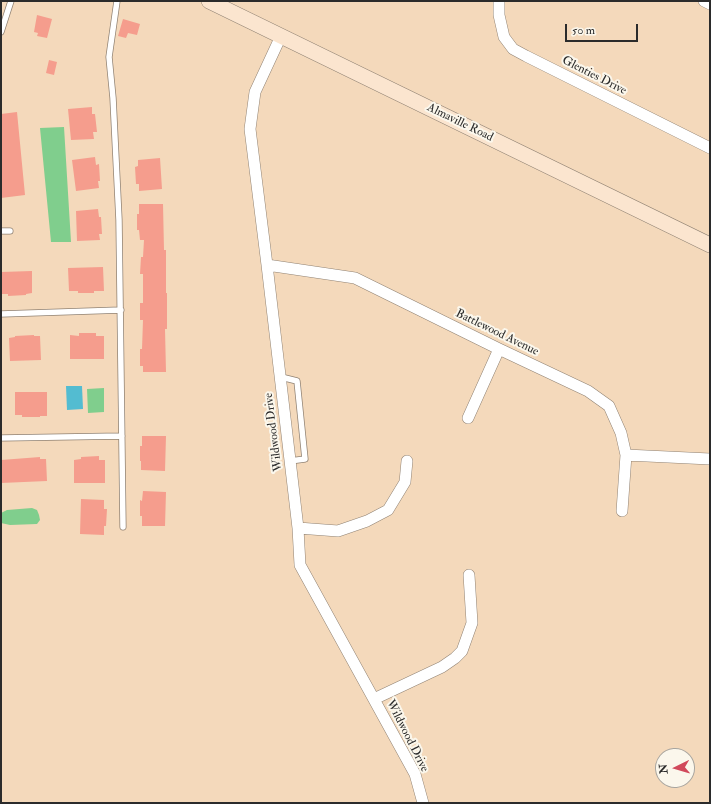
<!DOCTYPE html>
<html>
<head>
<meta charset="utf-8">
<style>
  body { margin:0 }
  #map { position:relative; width:711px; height:804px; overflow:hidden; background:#f4d9bb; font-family:"IM FELL Double Pica",serif }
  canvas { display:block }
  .frame { position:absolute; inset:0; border:2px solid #2b2b2b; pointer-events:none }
  .north { position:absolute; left:655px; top:748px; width:40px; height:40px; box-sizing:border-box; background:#fbf7ec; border:1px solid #a8a59f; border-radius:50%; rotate:265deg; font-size:11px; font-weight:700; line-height:16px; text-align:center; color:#2b2b2b }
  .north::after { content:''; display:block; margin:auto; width:14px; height:18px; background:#d1495b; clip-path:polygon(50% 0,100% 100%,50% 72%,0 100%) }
  .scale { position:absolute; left:565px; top:24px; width:73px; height:18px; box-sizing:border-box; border:2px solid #2b2b2b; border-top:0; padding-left:5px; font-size:12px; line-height:14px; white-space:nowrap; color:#2b2b2b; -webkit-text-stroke:3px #fbf7ec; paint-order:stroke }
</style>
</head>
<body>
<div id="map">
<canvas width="711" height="804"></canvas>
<div class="frame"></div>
<div class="north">N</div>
<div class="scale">50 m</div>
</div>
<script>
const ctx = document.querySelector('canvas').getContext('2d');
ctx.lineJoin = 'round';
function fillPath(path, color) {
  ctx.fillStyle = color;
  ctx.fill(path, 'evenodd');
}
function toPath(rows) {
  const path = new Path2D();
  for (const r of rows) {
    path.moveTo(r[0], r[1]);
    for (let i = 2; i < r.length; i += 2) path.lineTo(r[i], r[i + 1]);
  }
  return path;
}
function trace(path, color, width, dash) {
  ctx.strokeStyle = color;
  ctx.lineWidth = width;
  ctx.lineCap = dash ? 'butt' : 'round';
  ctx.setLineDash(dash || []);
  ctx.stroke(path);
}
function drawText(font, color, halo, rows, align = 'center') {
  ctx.font = font + ' "IM FELL Double Pica",serif';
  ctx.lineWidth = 4;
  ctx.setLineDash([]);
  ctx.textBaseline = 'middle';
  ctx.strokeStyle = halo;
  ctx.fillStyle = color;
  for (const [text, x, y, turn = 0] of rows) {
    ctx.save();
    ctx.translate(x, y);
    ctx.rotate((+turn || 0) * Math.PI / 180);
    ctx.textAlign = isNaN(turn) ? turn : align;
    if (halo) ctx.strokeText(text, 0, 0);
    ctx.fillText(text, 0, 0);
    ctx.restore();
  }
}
fillPath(toPath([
  [64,127,71,242,51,242,40,128],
  [104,388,104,412,88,413,87,389],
  [32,508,37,510,39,515,40,520,37,524,10,525,1,523,1,513,7,510]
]), '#80ce8d');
fillPath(toPath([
  [66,386,82,386,83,409,67,410]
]), '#53bcd1');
fillPath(toPath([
  [37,15,52,19,47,38,37,36,38,33,34,32],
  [123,19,140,24,137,35,128,33,126,38,118,36],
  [49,60,57,62,54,75,46,73],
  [92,107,92,114,95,114,97,132,93,132,94,139,71,140,68,109],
  [17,112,25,195,1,198,1,114],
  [95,157,96,165,99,164,100,181,98,181,99,188,76,191,72,160],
  [160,158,162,189,139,191,139,184,136,184,135,167,138,166,138,160],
  [139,204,163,204,164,250,166,250,166,293,167,293,167,329,165,329,166,372,143,372,143,366,140,366,140,349,142,349,143,320,140,320,140,303,143,303,143,274,140,274,141,257,143,257,144,240,140,240,139,230,137,230,137,214,139,214],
  [98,209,99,217,101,217,102,234,99,234,100,240,77,241,76,211],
  [103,267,104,291,94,291,94,293,78,293,78,291,69,291,68,268],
  [32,271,32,293,26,294,26,295,8,296,8,294,2,294,1,272],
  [79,333,96,333,96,336,104,336,104,359,70,359,70,335,79,336],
  [34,335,34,336,40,336,41,360,10,361,9,338,15,337,15,336],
  [15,392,47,392,47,416,40,416,40,417,22,417,22,415,15,415],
  [142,436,166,436,165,471,141,470,141,461,140,461,140,446,142,446],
  [99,456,99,460,105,460,105,483,74,483,74,460,81,459,81,457],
  [40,457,40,459,46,459,47,481,1,483,1,460],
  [143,491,166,492,165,526,142,526,142,516,140,516,140,500,142,501],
  [81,499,104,500,104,509,107,509,106,526,104,526,104,535,80,534]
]), '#f59d8d');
const lane = toPath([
  [117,1,109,57,113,98,119,220,123,527],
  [1,32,11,1],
  [1,231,10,231],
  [1,314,121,310],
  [281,377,297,381,305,459,290,461],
  [1,438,122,436]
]);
const street = toPath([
  [499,1,499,15,504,37,513,49,526,56,710,148],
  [704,1,710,4],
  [281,36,255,92,250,129,267,265,298,528,300,565,415,774,423,803],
  [267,265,355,278,499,349,588,391,609,406,621,433,626,455,622,511],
  [468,418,499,349],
  [626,455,710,459],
  [298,528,338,531,367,521,388,510,405,482,407,461],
  [374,699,442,667,455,658,462,651,472,623,469,575]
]);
const secondary = toPath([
  [209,1,710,245]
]);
trace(lane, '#908273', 7);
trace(street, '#908273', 12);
trace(secondary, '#908273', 16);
trace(lane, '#fff', 5.5);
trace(street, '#fff', 11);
trace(secondary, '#fbe5cf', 15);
drawText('12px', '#2b2b2b', '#fbf7ec', [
  ["Glenties Drive",594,76,27],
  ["Almaville Road",460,123,26],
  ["Battlewood Avenue",497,333,26],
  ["Wildwood Drive",274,432,-97],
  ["Wildwood Drive",407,736,63]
]);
</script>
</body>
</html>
